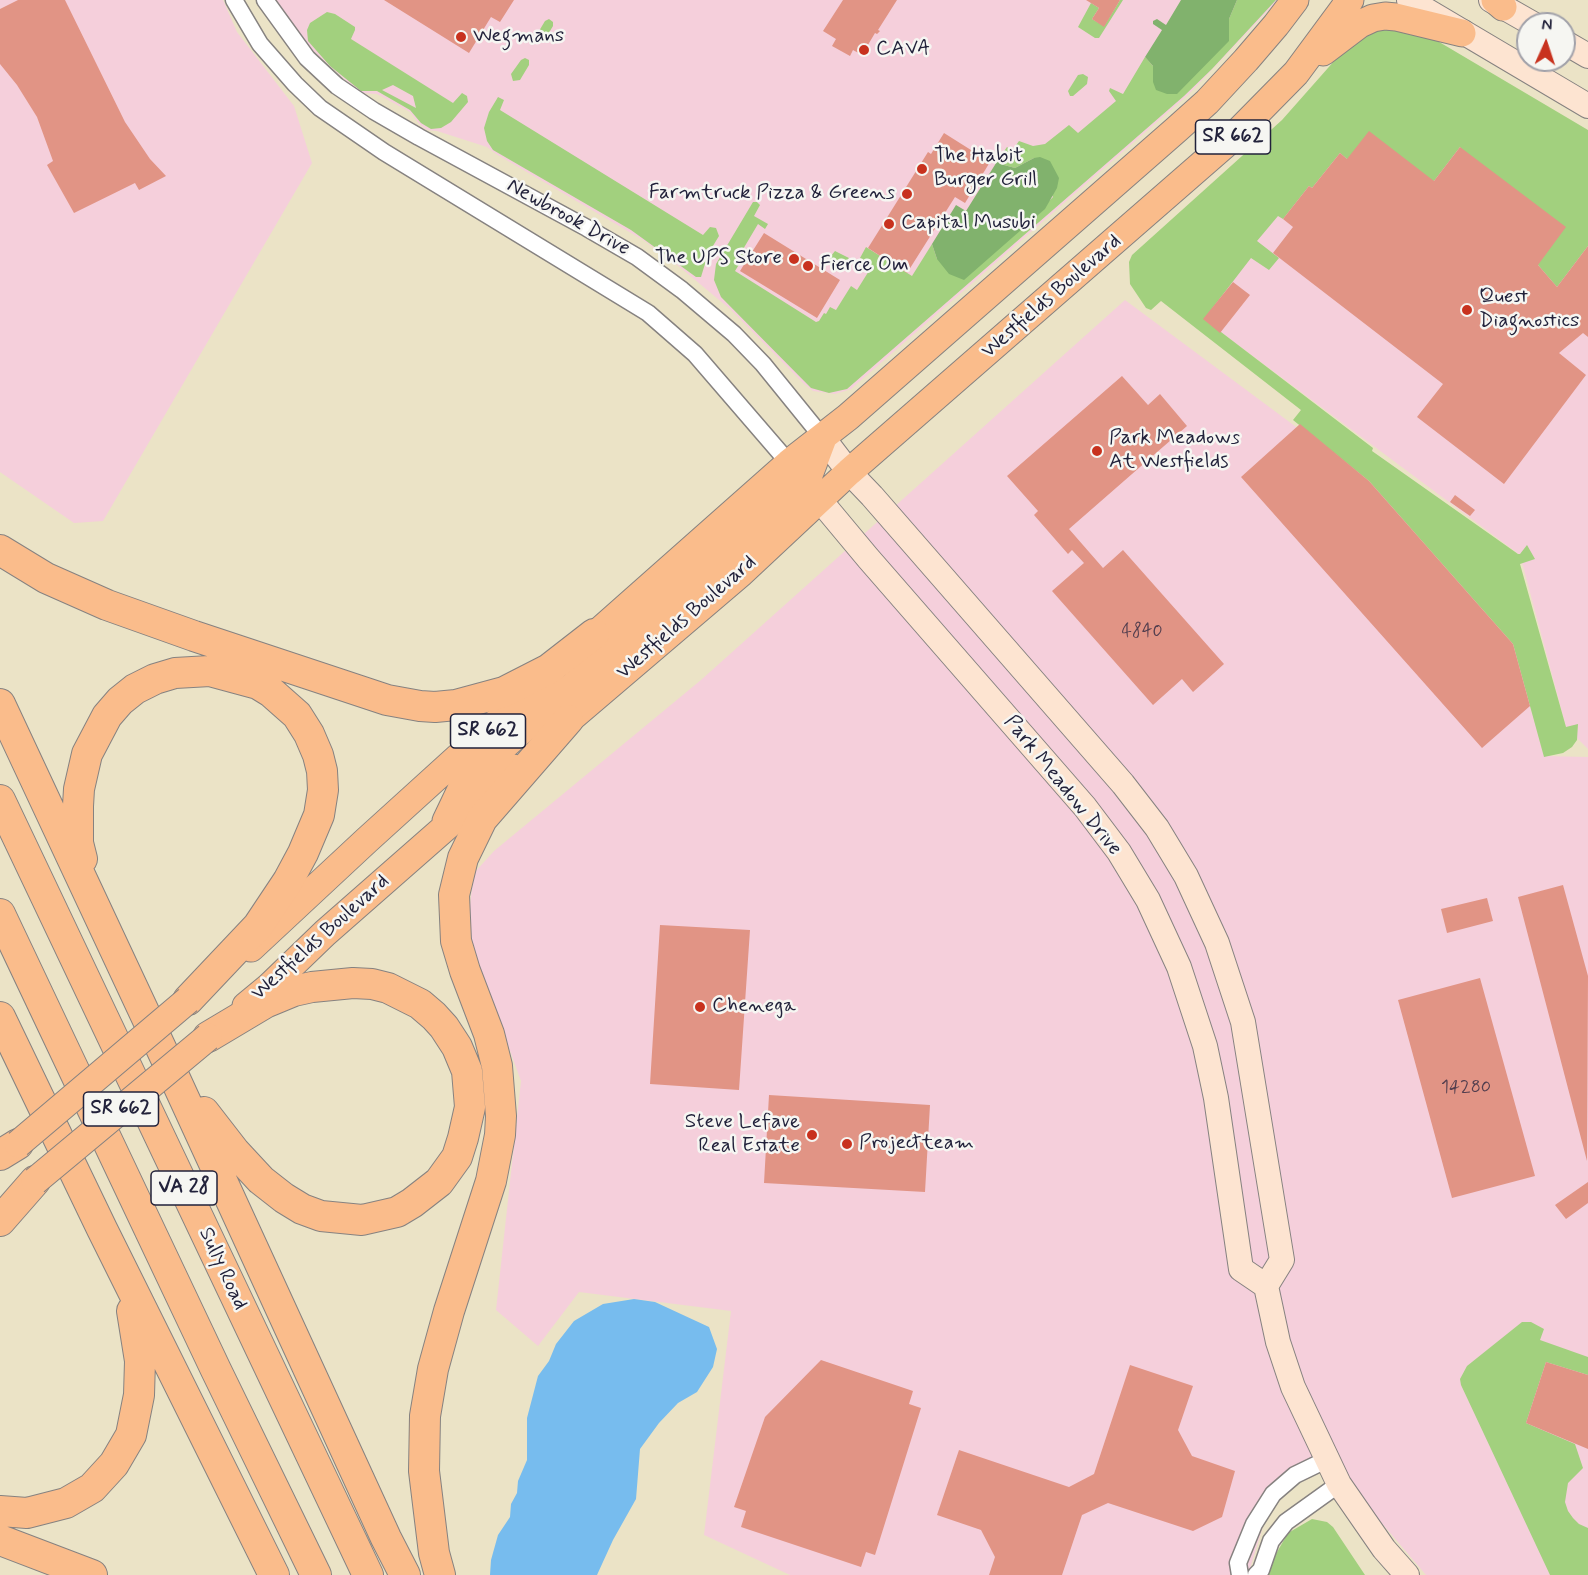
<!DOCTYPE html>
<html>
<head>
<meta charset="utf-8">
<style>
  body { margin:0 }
  #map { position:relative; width:1588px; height:1575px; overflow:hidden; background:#ebe3c6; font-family:Mynerve,sans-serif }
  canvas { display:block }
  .north { position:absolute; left:1516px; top:12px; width:60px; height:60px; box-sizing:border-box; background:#f6f6f2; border:2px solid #a1a1a9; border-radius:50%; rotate:3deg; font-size:16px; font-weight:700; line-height:24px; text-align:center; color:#22223b }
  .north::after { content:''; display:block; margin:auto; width:21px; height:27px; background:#c8321e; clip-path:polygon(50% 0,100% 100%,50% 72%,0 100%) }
</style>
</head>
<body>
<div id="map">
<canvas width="1588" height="1575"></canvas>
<div class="north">N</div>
</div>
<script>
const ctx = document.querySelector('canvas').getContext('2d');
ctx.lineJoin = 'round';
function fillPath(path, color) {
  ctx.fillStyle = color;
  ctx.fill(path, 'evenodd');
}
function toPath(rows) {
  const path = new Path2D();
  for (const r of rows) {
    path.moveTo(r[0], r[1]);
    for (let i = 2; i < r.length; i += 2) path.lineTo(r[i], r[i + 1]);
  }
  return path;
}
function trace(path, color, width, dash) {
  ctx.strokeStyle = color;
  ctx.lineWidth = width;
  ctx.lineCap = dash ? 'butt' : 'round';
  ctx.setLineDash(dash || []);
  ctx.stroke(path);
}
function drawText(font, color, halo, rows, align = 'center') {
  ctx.font = font + ' Mynerve,sans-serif';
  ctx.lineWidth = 5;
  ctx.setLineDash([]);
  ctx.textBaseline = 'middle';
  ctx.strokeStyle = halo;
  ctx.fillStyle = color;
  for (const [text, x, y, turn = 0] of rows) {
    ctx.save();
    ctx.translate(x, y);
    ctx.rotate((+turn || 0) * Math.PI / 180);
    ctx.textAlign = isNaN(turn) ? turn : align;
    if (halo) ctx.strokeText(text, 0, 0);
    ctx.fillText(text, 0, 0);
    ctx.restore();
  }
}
fillPath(toPath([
  [0,0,223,0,237,32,294,106,312,163,103,521,74,523,0,472],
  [276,0,1278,0,1189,94,851,389,835,394,813,391,804,384,730,309,670,259,643,240,496,154,487,147,437,131,427,130,420,125,410,112,377,94,361,93,353,87,310,48],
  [1366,70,1588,153,1588,749,1566,727,1520,555,1203,319],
  [1125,300,1369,481,1513,644,1544,756,1588,757,1588,1575,1426,1575,1327,1459,1273,1494,1248,1575,790,1575,704,1535,731,1311,579,1292,538,1346,496,1310,521,1081,473,949,468,920,474,873,494,851,701,680]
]), '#f5cfdb');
fillPath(toPath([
  [1120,0,1123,0,1099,38,1095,38,1078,27,1091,3,1099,8,1092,19,1104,26],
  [1237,0,1276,0,1212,69,1184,96,847,389,829,393,811,388,721,297,714,280,716,264,753,202,757,202,760,205,754,216,768,224,765,229,758,224,742,251,746,253,735,271,816,322,819,321,824,313,826,314,830,307,836,310,851,286,857,290,872,266,860,258,866,247,912,276,932,244,937,259,1032,220,1044,209,1047,203,1053,197,1034,158,1015,168,1004,165,998,160,1007,147,1012,151,1019,141,1033,146,1045,144,1069,125,1078,133,1116,101,1109,91,1110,88,1123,94,1145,57,1153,66,1153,82,1227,30,1229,19],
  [327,12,335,14,355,27,355,30,351,39,453,103,462,93,467,96,468,102,451,122,441,128,431,129,421,123,410,110,377,91,361,91,330,66,308,41,307,30,310,23],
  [393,85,413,96,416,108,382,90],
  [549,19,553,22,553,26,544,41,537,42,536,36,545,21],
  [1372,27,1424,33,1588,130,1588,246,1557,287,1538,265,1460,147,1434,181,1347,159,1340,153,1312,188,1309,186,1283,219,1278,216,1257,241,1279,258,1269,270,1251,258,1204,319,1373,448,1372,451,1518,554,1520,554,1527,545,1535,559,1520,564,1566,727,1578,724,1577,740,1572,747,1563,753,1544,757,1513,644,1369,481,1293,420,1301,410,1161,301,1151,310,1146,308,1130,284,1129,262,1132,255,1282,120,1343,51],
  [525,58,529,60,529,65,520,80,513,81,511,74,521,60],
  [1083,74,1088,77,1087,84,1073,96,1070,96,1068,91,1078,75],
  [498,97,504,100,500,110,703,235,710,227,716,228,719,236,708,254,701,277,696,277,631,230,493,150,487,141,484,128,489,112],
  [835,251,849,258,842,270,827,261],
  [1522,1322,1531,1322,1544,1329,1540,1340,1588,1357,1588,1375,1546,1362,1526,1423,1575,1444,1583,1468,1568,1483,1565,1502,1568,1511,1573,1518,1579,1524,1588,1528,1588,1575,1550,1575,1461,1385,1460,1379,1467,1366],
  [1312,1519,1327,1522,1333,1527,1365,1575,1267,1575,1273,1559,1288,1533]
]), '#a2d07e');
fillPath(toPath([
  [1181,0,1237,0,1229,19,1229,41,1177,94,1167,94,1156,90,1153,82,1153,66,1145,57,1162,30,1153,24,1153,21,1157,19,1166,25],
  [1040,157,1050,161,1059,178,1057,188,1045,209,964,280,949,274,937,259,932,244,956,205,966,211,998,160,1004,165,1015,168,1034,158]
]), '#81b26d');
fillPath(toPath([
  [634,1299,655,1302,709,1327,717,1349,713,1367,697,1392,678,1403,659,1423,640,1449,636,1499,613,1540,597,1575,490,1575,491,1560,498,1535,510,1517,511,1504,517,1493,518,1481,527,1460,527,1418,538,1376,549,1361,556,1344,574,1321,603,1304]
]), '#77bcee');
fillPath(toPath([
  [18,0,65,0,125,122,150,159,166,176,139,190,135,183,74,213,47,165,53,161,37,117,17,85,0,64,0,9],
  [384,0,514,0,500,22,491,17,469,53],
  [843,0,897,0,878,30,880,31,877,34,875,33,862,55,853,50,850,56,832,46,836,39,823,31],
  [1086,0,1120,0,1104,27,1092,19,1099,8],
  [1369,131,1434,181,1460,147,1566,227,1538,265,1557,287,1588,246,1588,337,1583,333,1559,353,1586,375,1504,484,1417,417,1443,384,1273,253,1293,227,1283,219,1309,186,1312,188,1340,153,1347,159],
  [944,133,990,162,965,203,955,197,907,273,868,248,928,152,931,154],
  [764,233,840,280,817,318,740,271],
  [1233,282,1250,295,1220,333,1203,319],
  [1122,376,1148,405,1160,394,1187,426,1069,529,1103,568,1123,550,1224,664,1193,692,1182,679,1153,705,1052,591,1084,563,1072,550,1068,554,1034,515,1038,511,1007,476],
  [1300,424,1369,481,1513,644,1530,706,1482,748,1241,477],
  [1455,495,1475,510,1470,516,1450,502],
  [1563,885,1588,976,1587,1161,1518,897],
  [1487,898,1493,921,1447,933,1441,909],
  [660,925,750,930,739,1090,650,1084],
  [1480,978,1535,1176,1452,1198,1398,1000],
  [769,1095,930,1105,925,1192,764,1183],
  [1588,1182,1588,1203,1566,1219,1555,1205],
  [821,1360,913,1391,909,1404,921,1408,875,1555,866,1552,861,1567,741,1527,746,1511,734,1507,765,1417],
  [1546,1362,1588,1375,1588,1449,1526,1423],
  [1130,1365,1193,1386,1178,1430,1192,1456,1235,1471,1222,1517,1193,1531,1108,1503,1082,1515,1062,1575,989,1575,995,1557,981,1530,937,1515,959,1450,1069,1487,1094,1474]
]), '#e19485');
const street = toPath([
  [234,0,260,44,295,84,320,108,384,152,648,313,695,354,789,463],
  [265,0,307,58,337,86,374,111,419,137,587,228,637,257,682,290,734,334,763,364,823,438],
  [1240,1575,1238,1563,1254,1524,1273,1494,1295,1475,1328,1459],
  [1256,1575,1261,1570,1271,1541,1286,1522,1339,1484]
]);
const secondary = toPath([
  [1409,0,1588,106],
  [1491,0,1533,24],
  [1564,42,1588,56],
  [823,438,849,472,872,496,1123,784,1157,828,1186,876,1217,943,1243,1022,1282,1260,1266,1286],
  [808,486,868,558,1085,807,1119,852,1148,900,1179,967,1205,1046,1216,1098,1241,1269,1266,1286,1278,1342,1293,1387,1339,1484,1384,1549,1407,1575]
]);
const primary = toPath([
  [1495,0,1503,7],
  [1323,52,1360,24,1373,18,1385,16,1396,17,1462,33],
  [579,649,789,463,848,417,1177,129,1207,102,1246,60,1276,25,1295,0],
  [551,735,741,573,849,472,1230,140,1296,73,1350,0],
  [446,821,466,779,806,483,823,438],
  [251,948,367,840,550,674],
  [246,1006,269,987,325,933,513,768]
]);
const highway = toPath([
  [0,550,46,578,107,605,194,636,387,700,420,706,435,707,456,705,504,692,549,669,594,634],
  [0,704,167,1061,386,1538,405,1575],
  [0,800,368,1575],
  [82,859,78,843,78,806,79,789,87,754,107,716,120,701,135,689,155,679,175,673,210,671,258,684,271,692,297,715,309,734,318,755,322,771,323,790,319,815,303,853,288,881,258,926,188,1000],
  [0,914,216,1370,316,1575],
  [0,1017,102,1229,274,1575],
  [204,1112,235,1152,261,1180,284,1198,302,1209,321,1216,362,1220,397,1212,412,1203,439,1182,457,1157,463,1138,470,1107,467,1071,457,1047,444,1027,434,1016,420,1004,388,988,372,984,353,983,312,987,294,991,265,1003,208,1037],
  [0,1155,18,1144],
  [0,1221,35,1181],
  [0,1511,27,1513,66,1503,92,1488,114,1464,131,1435,139,1395,140,1361,132,1311],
  [0,1540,92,1575],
  [440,1575,434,1553,424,1471,425,1416,433,1369,449,1311,491,1181,500,1135,501,1116,497,1066,489,1034,465,971,456,941,454,895,463,858,482,819,568,720]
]);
trace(street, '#868280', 19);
trace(secondary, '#868280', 26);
trace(primary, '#868280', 29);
trace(highway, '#868280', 32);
trace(street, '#fff', 16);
trace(secondary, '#fde4d1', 24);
trace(primary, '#fabc8b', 27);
trace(highway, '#fabc8b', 30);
const primaryBridge = toPath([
  [18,1144,188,1000],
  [35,1181,208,1037]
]);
trace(primaryBridge, '#868280', 29, []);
trace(primaryBridge, '#fabc8b', 27);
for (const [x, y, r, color] of [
  [461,37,6,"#c8321e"],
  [864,50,6,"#c8321e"],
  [922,169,6,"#c8321e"],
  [907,194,6,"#c8321e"],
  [889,224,6,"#c8321e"],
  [794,259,6,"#c8321e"],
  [808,266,6,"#c8321e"],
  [1467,310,6,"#c8321e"],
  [1097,451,6,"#c8321e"],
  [700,1007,6,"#c8321e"],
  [812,1135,6,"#c8321e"],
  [847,1144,6,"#c8321e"]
]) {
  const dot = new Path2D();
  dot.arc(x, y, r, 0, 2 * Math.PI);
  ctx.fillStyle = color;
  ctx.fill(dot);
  trace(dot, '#f6f6f2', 2);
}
drawText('18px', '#523e4e', null, [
  ["4840",1142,632],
  ["14280",1466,1088]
]);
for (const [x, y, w] of [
  [1233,137,75],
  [488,731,75],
  [121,1109,75],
  [184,1188,66]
]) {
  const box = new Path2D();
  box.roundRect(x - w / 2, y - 17, w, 34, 4.5);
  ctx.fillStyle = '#f6f6f2';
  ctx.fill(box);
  trace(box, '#22223b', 1.5);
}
drawText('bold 20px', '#22223b', null, [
  ["SR 662",1233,137],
  ["SR 662",488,731],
  ["SR 662",121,1109],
  ["VA 28",184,1188]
]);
drawText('21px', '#22223b', '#f6f6f2', [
  ["Wegmans",473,37],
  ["CAVA",876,50],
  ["The Habit",934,157],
  ["Burger Grill",934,181],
  ["Farmtruck Pizza & Greens",895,194,"right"],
  ["Capital Musubi",901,224],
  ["The UPS Store",782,259,"right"],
  ["Fierce Om",820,266],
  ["Quest",1479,298],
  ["Diagnostics",1479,322],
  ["Park Meadows",1109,439],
  ["At Westfields",1109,463],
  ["Chenega",712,1007],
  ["Steve Lefave",800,1123,"right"],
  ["Real Estate",800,1147,"right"],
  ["Projectteam",859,1144]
], 'left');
drawText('21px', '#22223b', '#f6f6f2', [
  ["Newbrook Drive",568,218,29],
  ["Westfields Boulevard",1052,297,-41],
  ["Westfields Boulevard",687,618,-41],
  ["Park Meadow Drive",1062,786,51],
  ["Westfields Boulevard",321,938,-42],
  ["Sully Road",222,1269,65]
]);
</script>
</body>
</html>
